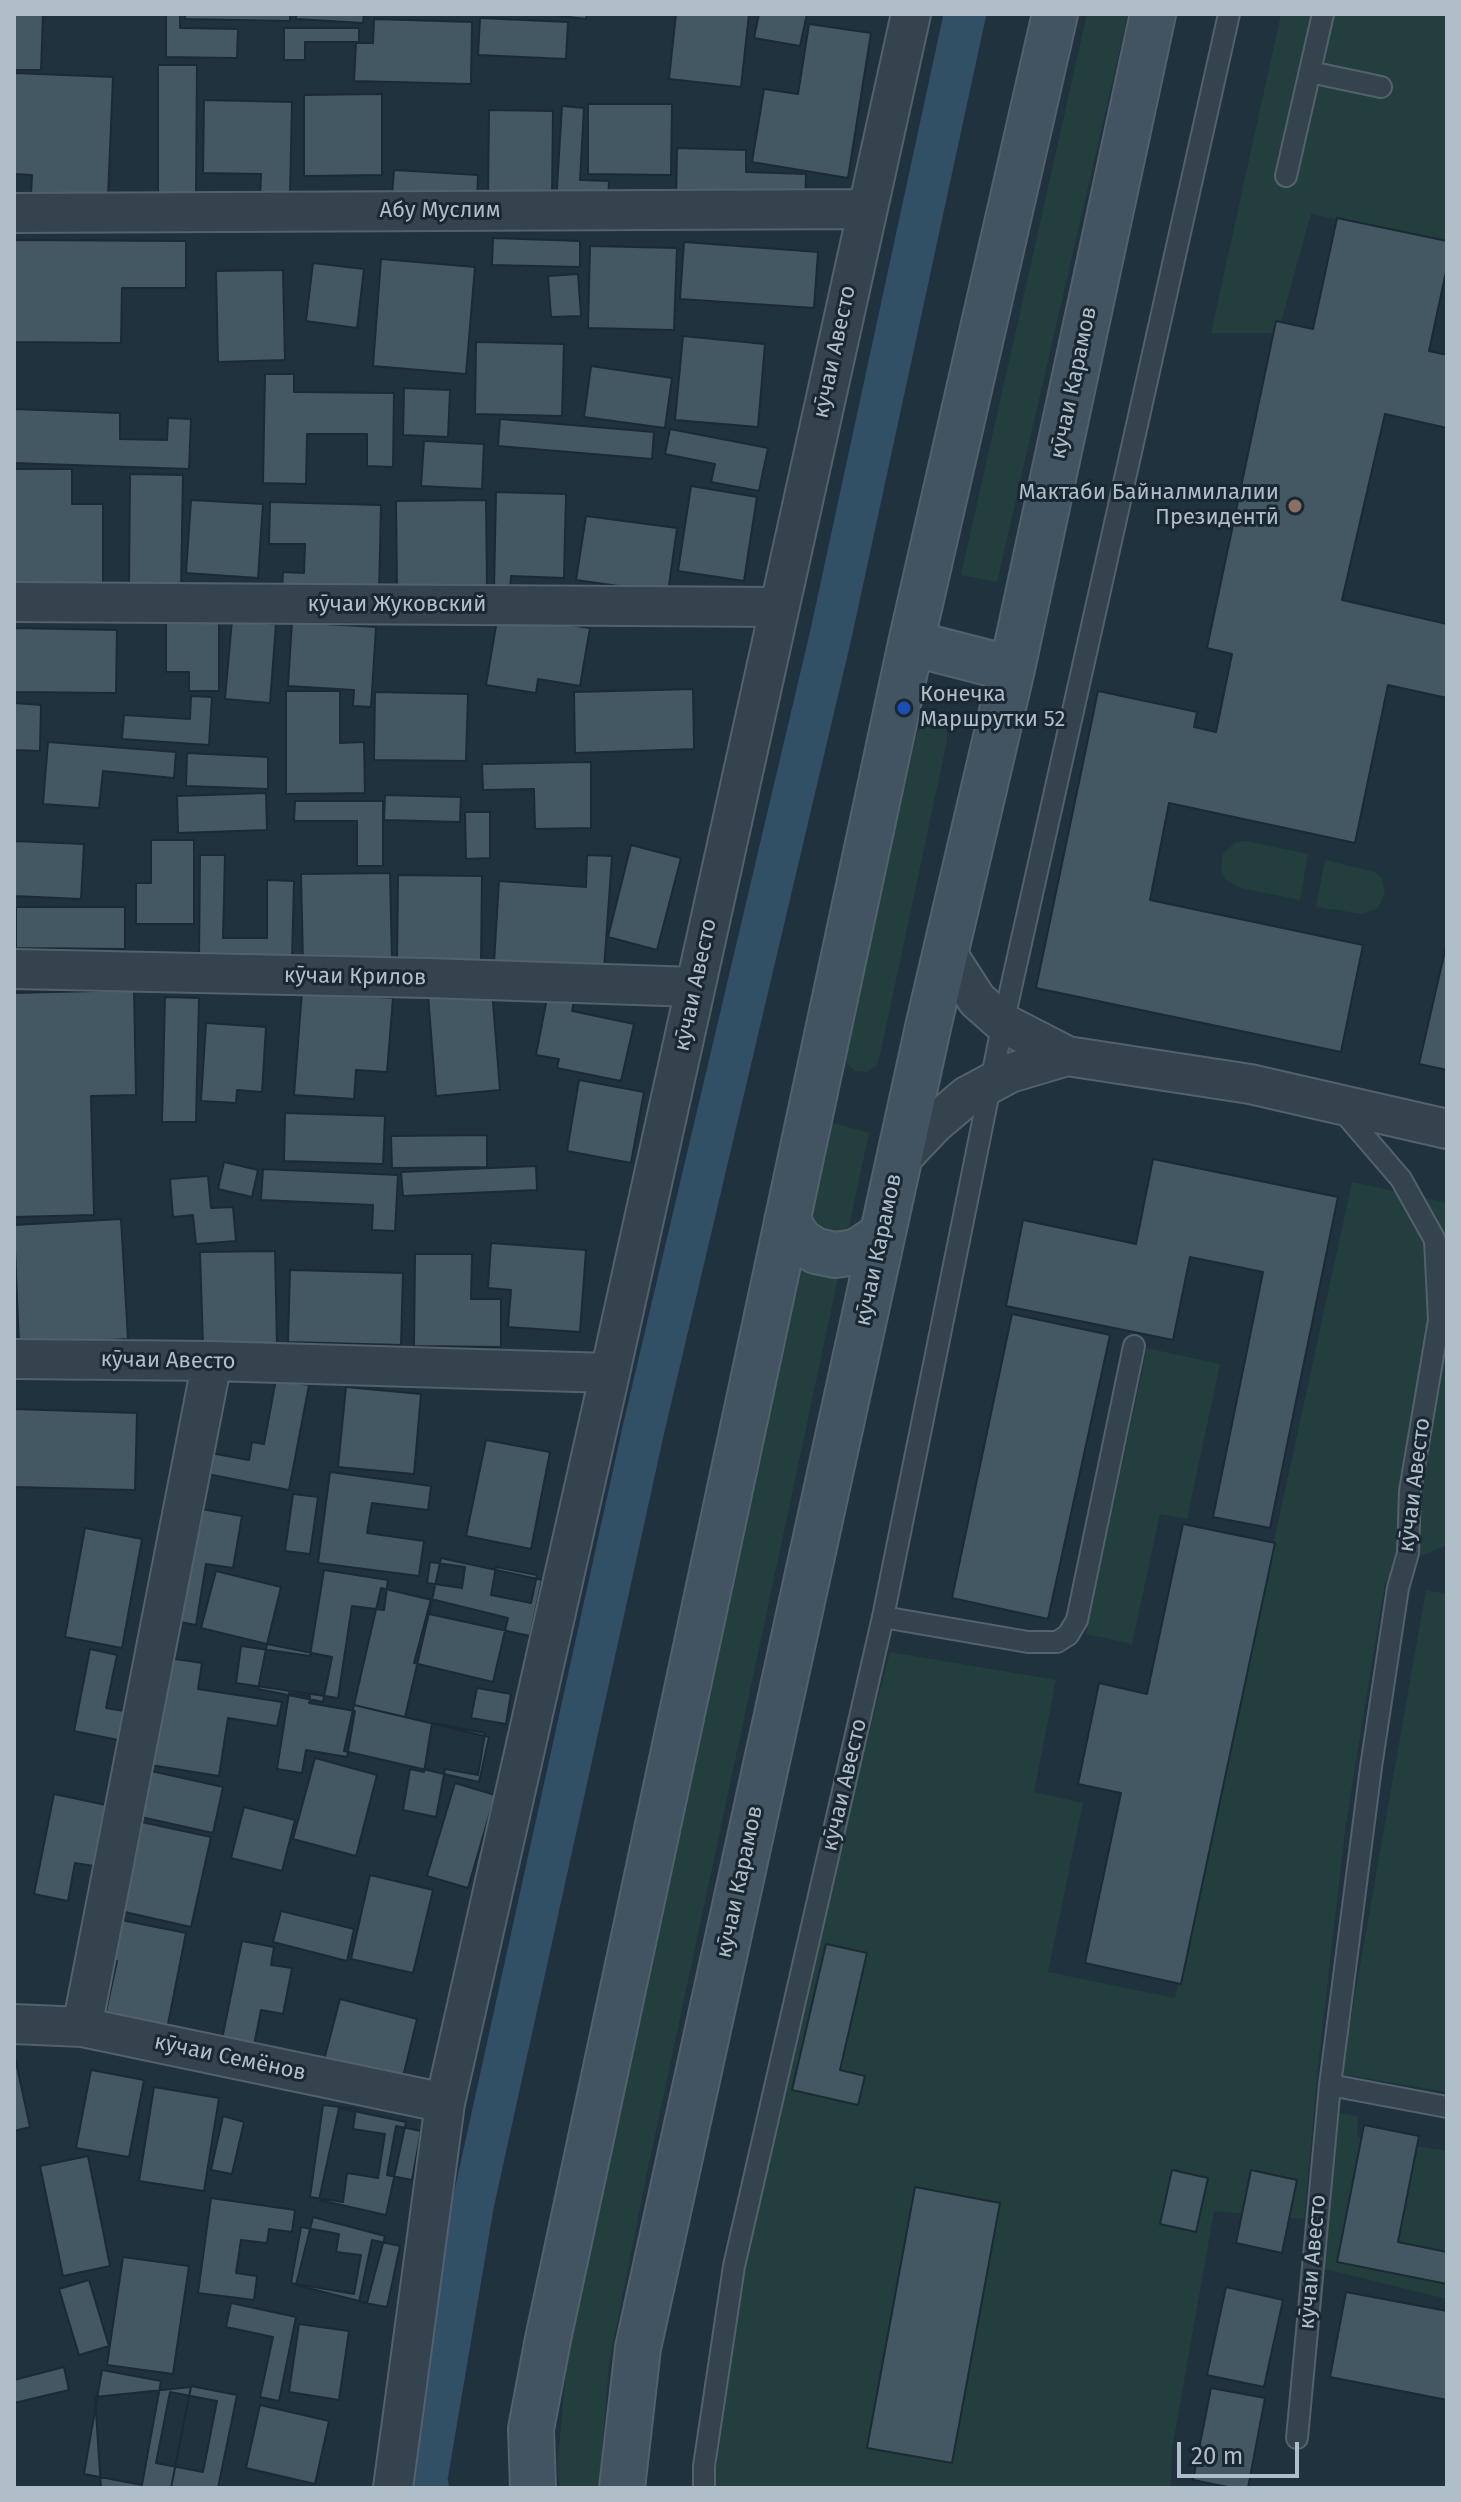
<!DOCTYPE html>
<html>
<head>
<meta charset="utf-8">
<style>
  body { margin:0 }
  #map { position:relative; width:1461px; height:2502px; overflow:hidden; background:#20323e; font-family:"Fira Sans",sans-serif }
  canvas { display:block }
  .frame { position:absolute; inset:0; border:16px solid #b0bec9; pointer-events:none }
  .scale { position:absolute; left:1177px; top:2442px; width:122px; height:36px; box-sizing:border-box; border:4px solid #b0bec9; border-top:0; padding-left:10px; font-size:24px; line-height:28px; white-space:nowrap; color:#b0bec9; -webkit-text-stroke:6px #1a2833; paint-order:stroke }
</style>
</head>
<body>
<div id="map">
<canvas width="1461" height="2502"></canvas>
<div class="frame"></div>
<div class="scale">20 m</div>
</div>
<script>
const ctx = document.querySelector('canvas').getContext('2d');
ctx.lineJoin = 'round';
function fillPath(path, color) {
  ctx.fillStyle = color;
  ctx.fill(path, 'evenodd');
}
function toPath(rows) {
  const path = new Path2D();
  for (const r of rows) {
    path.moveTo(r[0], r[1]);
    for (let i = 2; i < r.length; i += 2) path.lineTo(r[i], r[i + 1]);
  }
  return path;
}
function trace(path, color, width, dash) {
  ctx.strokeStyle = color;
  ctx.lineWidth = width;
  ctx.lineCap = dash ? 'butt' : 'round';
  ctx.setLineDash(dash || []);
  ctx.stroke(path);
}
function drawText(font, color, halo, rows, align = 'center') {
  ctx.font = font + ' "Fira Sans",sans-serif';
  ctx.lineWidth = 6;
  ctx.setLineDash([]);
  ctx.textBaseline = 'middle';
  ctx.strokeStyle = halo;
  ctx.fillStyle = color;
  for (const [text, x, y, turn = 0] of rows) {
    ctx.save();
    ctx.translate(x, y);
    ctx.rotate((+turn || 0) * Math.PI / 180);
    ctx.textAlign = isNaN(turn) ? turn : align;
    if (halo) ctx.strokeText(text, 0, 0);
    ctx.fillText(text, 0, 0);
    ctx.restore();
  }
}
fillPath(toPath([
  [1087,14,1128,14,997,582,961,575],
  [1281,14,1447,14,1447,244,1311,214,1278,333,1211,333],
  [931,721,941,723,947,731,947,741,880,1055,876,1066,867,1072,855,1071,847,1063,845,1052,917,733,922,724],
  [1246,841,1308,854,1300,900,1241,888,1225,879,1221,870,1223,853,1237,842],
  [1325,860,1375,872,1381,877,1385,893,1378,908,1363,914,1316,907],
  [830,1122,869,1133,647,2173,609,2363,601,2467,602,2488,560,2488,557,2469,568,2349],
  [1352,1182,1447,1203,1447,1545,1418,1557,1385,1582,1346,1824,1319,2057,1304,2219,1214,2211,1172,2449,1171,2488,713,2488,767,2122,890,1652,1056,1680,1034,1792,1083,1803,1048,1972,1175,1998],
  [1147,1348,1220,1364,1187,1519,1160,1514,1132,1644,1086,1634],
  [1426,1590,1447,1594,1447,2092,1341,2074],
  [1332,2112,1358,2116,1357,2137,1447,2151,1447,2299,1317,2267]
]), '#223f3d');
trace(toPath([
  [428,2488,426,2481,473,2204,644,1427,831,634,965,14]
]), '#314f65', 42);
const building = toPath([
  [14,14,43,14,41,70,14,70,14,14],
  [166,14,180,14,180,28,238,29,237,58,166,57,166,14],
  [185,14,290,14,290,21,185,19,185,14],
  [296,14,364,14,363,23,296,19,296,14],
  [544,14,587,14,586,19,544,14],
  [676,14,749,14,741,87,669,79,676,14],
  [759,14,807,14,800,46,754,38,759,14],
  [480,18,568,22,566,59,478,55,480,18],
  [374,19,472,22,471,84,354,81,356,43,373,43,374,19],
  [809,24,871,33,848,178,752,162,764,89,798,94,809,24],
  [284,28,359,28,359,42,305,42,305,60,284,60,284,28],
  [158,65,197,65,196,193,158,193,158,65],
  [14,73,113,77,108,198,31,195,32,175,14,174,14,73],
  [382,94,382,175,304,176,304,95,382,94],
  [204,100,292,102,290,197,260,197,261,174,203,173,204,100],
  [588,104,672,104,671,175,588,174,588,104],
  [562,106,584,108,580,180,609,181,608,206,556,204,562,106],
  [489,110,553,111,552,199,488,199,489,110],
  [677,148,746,150,746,172,806,174,805,205,676,202,677,148],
  [394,170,478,175,477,201,392,196,394,170],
  [1337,218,1447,241,1447,267,1429,351,1447,355,1447,428,1385,414,1342,600,1447,624,1447,698,1388,685,1355,843,1169,803,1150,900,1363,945,1341,1052,1036,988,1098,691,1197,712,1194,727,1216,732,1232,654,1207,648,1276,321,1313,329,1337,218],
  [493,238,580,241,580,267,492,265,493,238],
  [14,240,186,241,186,288,122,288,121,343,14,342,14,240],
  [684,242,818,252,814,308,680,299,684,242],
  [590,246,677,248,674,330,588,328,590,246],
  [381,259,475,267,466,374,373,366,381,259],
  [313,263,364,269,357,328,306,321,313,263],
  [283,270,285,360,218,362,216,271,283,270],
  [578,274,581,316,551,317,548,276,578,274],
  [683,336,765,344,758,427,675,420,683,336],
  [476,342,564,344,562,416,475,414,476,342],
  [591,366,672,378,665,428,584,417,591,366],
  [265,374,294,374,294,392,394,393,393,467,367,466,367,434,307,434,306,484,263,483,265,374],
  [404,388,450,390,448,437,403,435,404,388],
  [14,409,120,413,120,439,167,440,168,418,191,419,189,469,14,463,14,409],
  [500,419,654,432,652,459,498,446,500,419],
  [670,429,768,448,759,491,711,482,715,464,665,454,670,429],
  [424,441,484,444,482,489,421,486,424,441],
  [14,469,72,469,72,504,103,504,103,587,14,588,14,469],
  [130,474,183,475,181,589,129,588,130,474],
  [691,486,757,497,744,581,678,571,691,486],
  [496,492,566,494,564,578,511,576,510,590,494,590,496,492],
  [191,500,263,504,258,578,186,573,191,500],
  [486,500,487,589,397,590,396,501,486,500],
  [270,502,381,505,379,594,282,591,283,572,304,573,305,544,269,544,270,502],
  [586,516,677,528,668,593,576,580,586,516],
  [498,614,590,628,580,686,538,679,536,693,486,685,498,614],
  [166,618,219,618,219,691,189,691,189,672,166,672,166,618],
  [232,620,276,624,270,703,225,699,232,620],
  [292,622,376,627,371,707,353,706,354,690,288,686,292,622],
  [14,628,117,630,116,693,14,692,14,628],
  [693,689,694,749,575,753,574,692,693,689],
  [286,691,340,691,340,743,364,742,365,793,286,794,286,691],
  [375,692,468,694,466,761,374,760,375,692],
  [191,696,212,697,209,745,122,739,124,715,190,719,191,696],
  [14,703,41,705,40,751,14,750,14,703],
  [48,742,176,752,174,778,103,771,99,808,43,804,48,742],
  [187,753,268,757,268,789,186,786,187,753],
  [591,762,591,828,535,829,534,789,483,790,482,764,591,762],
  [266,793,267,830,178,833,177,796,266,793],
  [385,795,461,797,460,822,384,820,385,795],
  [295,801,383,801,383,866,357,866,357,821,294,821,295,801],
  [465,812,490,812,490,858,466,859,465,812],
  [151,840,194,840,194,924,136,924,136,883,151,883,151,840],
  [14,841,84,844,81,899,14,896,14,841],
  [631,845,681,858,657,950,608,937,631,845],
  [200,855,225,855,223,938,267,938,267,880,294,881,292,963,199,961,200,855],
  [587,855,612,856,604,970,494,963,499,881,586,887,587,855],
  [390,873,392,961,303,963,301,874,390,873],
  [398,875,482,876,481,964,397,963,398,875],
  [16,907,125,907,125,949,16,948,16,907],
  [1447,942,1447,1070,1419,1064,1447,942],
  [549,988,576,993,572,1011,634,1024,621,1081,557,1068,559,1059,536,1055,549,988],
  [134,990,136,1095,91,1096,94,1215,14,1217,14,993,134,990],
  [492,990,500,1090,436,1096,428,995,492,990],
  [302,991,393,998,387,1072,356,1070,354,1099,294,1095,302,991],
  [165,997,199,998,196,1122,162,1122,165,997],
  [206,1023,266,1027,262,1092,237,1090,236,1103,201,1101,206,1023],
  [579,1080,644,1092,631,1163,567,1151,579,1080],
  [285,1113,385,1116,383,1164,284,1161,285,1113],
  [487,1135,487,1167,392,1168,391,1136,487,1135],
  [1153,1159,1338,1197,1270,1528,1213,1517,1263,1272,1190,1257,1173,1340,1006,1306,1023,1220,1136,1244,1153,1159],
  [224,1162,258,1170,252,1197,218,1189,224,1162],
  [536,1166,537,1190,403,1196,401,1172,536,1166],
  [263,1169,398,1175,395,1231,372,1230,373,1205,261,1200,263,1169],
  [208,1176,211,1208,233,1207,236,1241,196,1244,193,1215,173,1217,170,1179,208,1176],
  [121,1219,128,1339,19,1345,14,1225,121,1219],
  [491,1243,586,1250,580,1332,508,1327,511,1290,488,1288,491,1243],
  [275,1251,277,1344,203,1346,200,1252,275,1251],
  [415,1254,472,1254,471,1299,501,1299,501,1347,414,1346,415,1254],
  [290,1270,403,1273,401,1345,288,1342,290,1270],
  [1012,1314,1110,1335,1048,1619,952,1598,1012,1314],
  [276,1379,309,1385,289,1490,202,1473,205,1452,249,1460,252,1442,264,1444,276,1379],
  [346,1387,421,1394,414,1474,338,1467,346,1387],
  [14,1409,137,1413,135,1490,14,1487,14,1409],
  [486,1440,550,1452,531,1549,466,1536,486,1440],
  [330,1472,431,1486,428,1510,372,1503,367,1533,424,1541,419,1576,318,1563,330,1472],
  [293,1494,318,1497,310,1554,285,1551,293,1494],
  [189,1507,242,1516,233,1568,206,1564,196,1625,170,1620,189,1507],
  [1183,1524,1275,1543,1181,1984,1085,1963,1121,1793,1078,1784,1099,1683,1147,1694,1183,1524],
  [85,1528,142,1539,122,1648,65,1637,85,1528],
  [441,1558,542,1580,530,1636,429,1614,441,1558],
  [430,1562,465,1567,462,1588,427,1583,430,1562],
  [496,1567,537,1575,531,1603,491,1595,496,1567],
  [324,1570,388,1580,384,1610,352,1606,338,1698,236,1683,241,1646,310,1656,324,1570],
  [216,1571,281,1587,267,1644,201,1628,216,1571],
  [381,1588,432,1600,405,1717,354,1705,381,1588],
  [431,1599,508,1618,493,1682,414,1663,431,1599],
  [267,1644,332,1657,323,1702,258,1689,267,1644],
  [90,1649,117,1655,106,1708,124,1711,118,1740,74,1731,90,1649],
  [162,1657,202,1663,198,1689,282,1702,277,1726,228,1718,219,1776,144,1764,162,1657],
  [477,1688,511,1694,506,1724,471,1718,477,1688],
  [289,1693,310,1696,309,1703,355,1711,347,1757,306,1750,302,1773,277,1769,289,1693],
  [354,1705,489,1737,479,1782,344,1751,354,1705],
  [432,1723,485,1733,478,1775,445,1769,436,1817,403,1810,410,1769,424,1772,432,1723],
  [315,1758,377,1775,356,1856,293,1839,315,1758],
  [142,1769,223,1787,213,1833,132,1815,142,1769],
  [455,1783,495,1795,468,1888,427,1876,455,1783],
  [54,1794,106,1805,94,1866,75,1863,68,1901,34,1894,54,1794],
  [244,1807,295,1820,282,1871,231,1858,244,1807],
  [132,1820,211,1837,191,1927,112,1909,132,1820],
  [370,1875,433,1890,413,1973,351,1959,370,1875],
  [281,1911,354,1929,347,1961,273,1942,281,1911],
  [111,1918,186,1933,167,2029,105,2016,117,1961,102,1958,111,1918],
  [242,1941,274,1947,271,1965,292,1968,283,2014,261,2010,254,2045,222,2039,242,1941],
  [826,1944,867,1953,840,2070,865,2076,858,2105,792,2090,826,1944],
  [340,1999,417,2019,402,2081,324,2060,340,1999],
  [14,2053,30,2127,14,2131,14,2053],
  [91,2070,144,2080,129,2157,76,2148,91,2070],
  [154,2087,219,2098,204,2191,139,2181,154,2087],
  [323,2105,356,2109,353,2129,385,2134,378,2178,347,2173,343,2202,310,2197,323,2105],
  [339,2108,406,2122,386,2215,319,2200,339,2108],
  [223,2116,244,2122,232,2174,211,2170,223,2116],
  [1364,2125,1419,2136,1398,2242,1447,2252,1447,2284,1337,2262,1364,2125],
  [396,2126,421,2131,412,2180,387,2175,396,2126],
  [88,2156,110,2266,63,2276,40,2166,88,2156],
  [1172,2170,1208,2178,1196,2232,1160,2224,1172,2170],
  [1251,2170,1297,2180,1282,2253,1236,2243,1251,2170],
  [915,2187,1000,2203,952,2463,867,2448,915,2187],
  [211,2198,295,2210,292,2232,269,2229,267,2243,241,2240,236,2273,257,2276,254,2300,198,2293,211,2198],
  [313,2217,385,2236,367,2303,296,2285,313,2217],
  [301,2227,339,2234,336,2252,361,2255,354,2294,291,2283,301,2227],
  [372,2240,400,2246,387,2307,359,2302,372,2240],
  [123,2257,189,2266,173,2374,107,2365,123,2257],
  [89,2280,109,2346,79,2355,59,2289,89,2280],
  [1226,2287,1283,2300,1264,2387,1207,2375,1226,2287],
  [1346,2292,1447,2311,1447,2400,1330,2377,1346,2292],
  [231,2303,296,2317,279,2401,260,2397,273,2337,226,2327,231,2303],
  [299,2324,349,2331,339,2400,289,2392,299,2324],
  [64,2367,69,2390,14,2403,14,2380,64,2367],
  [102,2370,161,2381,142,2485,84,2474,102,2370],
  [191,2386,237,2395,218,2488,171,2488,191,2386],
  [191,2387,171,2488,101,2488,95,2397,191,2387],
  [1211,2388,1265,2398,1248,2488,1233,2488,1193,2480,1211,2388],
  [170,2392,217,2401,203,2472,156,2463,170,2392],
  [260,2405,329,2421,315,2484,246,2468,260,2405]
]);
fillPath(building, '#445864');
trace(building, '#1c2a35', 2);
const lane = toPath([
  [1310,72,1381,87],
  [1286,176,1323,14],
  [883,1617,1028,1642,1057,1642,1068,1635,1077,1620,1134,1346],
  [1330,2085,1447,2107],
  [1297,2438,1330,2085,1371,1767,1398,1588,1408,1553,1410,1491,1439,1320,1435,1240,1401,1179,1340,1108],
  [704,2488,704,2466,734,2266,883,1617,1000,1037,1229,14]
]);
const street = toPath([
  [14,213,866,209],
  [14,602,779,607],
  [946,952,977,1000,1003,1023,1067,1056,1250,1084,1447,1129],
  [14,969,428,978,695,987],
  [898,1162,934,1124,967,1096,1010,1073,1067,1056],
  [14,1359,212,1361,610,1373,911,14],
  [14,2024,82,2027,445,2103],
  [82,2027,212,1361],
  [393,2488,445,2103,610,1373]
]);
const secondary = toPath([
  [911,643,1012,669],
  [787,1221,800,1241,816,1251,835,1255,856,1252,882,1235],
  [533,2488,531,2429,548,2339,911,643,1055,14],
  [622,2488,638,2348,929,1023,1012,669,1153,14]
]);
trace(lane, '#53616c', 24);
trace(street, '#53616c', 42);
trace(secondary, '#53616c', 48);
trace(lane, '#35434e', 20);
trace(street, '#35434e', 38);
trace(secondary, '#425361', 44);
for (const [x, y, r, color] of [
  [1295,506,8,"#8d6e63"],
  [904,708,8,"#1a4fb4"]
]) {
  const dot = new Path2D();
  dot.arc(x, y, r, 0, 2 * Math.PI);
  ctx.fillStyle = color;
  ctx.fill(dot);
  trace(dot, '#1a2833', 3);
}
drawText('22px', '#b0bec9', '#1a2833', [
  ["Абу Муслим",440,211],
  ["кӯчаи Авесто",835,352,-78],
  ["кӯчаи Карамов",1074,383,-78],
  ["кӯчаи Жуковский",397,605],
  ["кӯчаи Крилов",355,977,1],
  ["кӯчаи Авесто",696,985,-78],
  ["кӯчаи Карамов",879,1250,-78],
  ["кӯчаи Авесто",168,1361,1],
  ["кӯчаи Авесто",1415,1485,-83],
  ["кӯчаи Авесто",845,1785,-77],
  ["кӯчаи Карамов",740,1882,-78],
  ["кӯчаи Семёнов",230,2058,12],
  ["кӯчаи Авесто",1313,2262,-85]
]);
drawText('22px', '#b0bec9', '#1a2833', [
  ["Мактаби Байналмилалии",1279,493],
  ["Президентӣ",1279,518],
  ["Конечка",920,695,"left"],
  ["Маршрутки 52",920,720,"left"]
], 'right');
</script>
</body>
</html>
